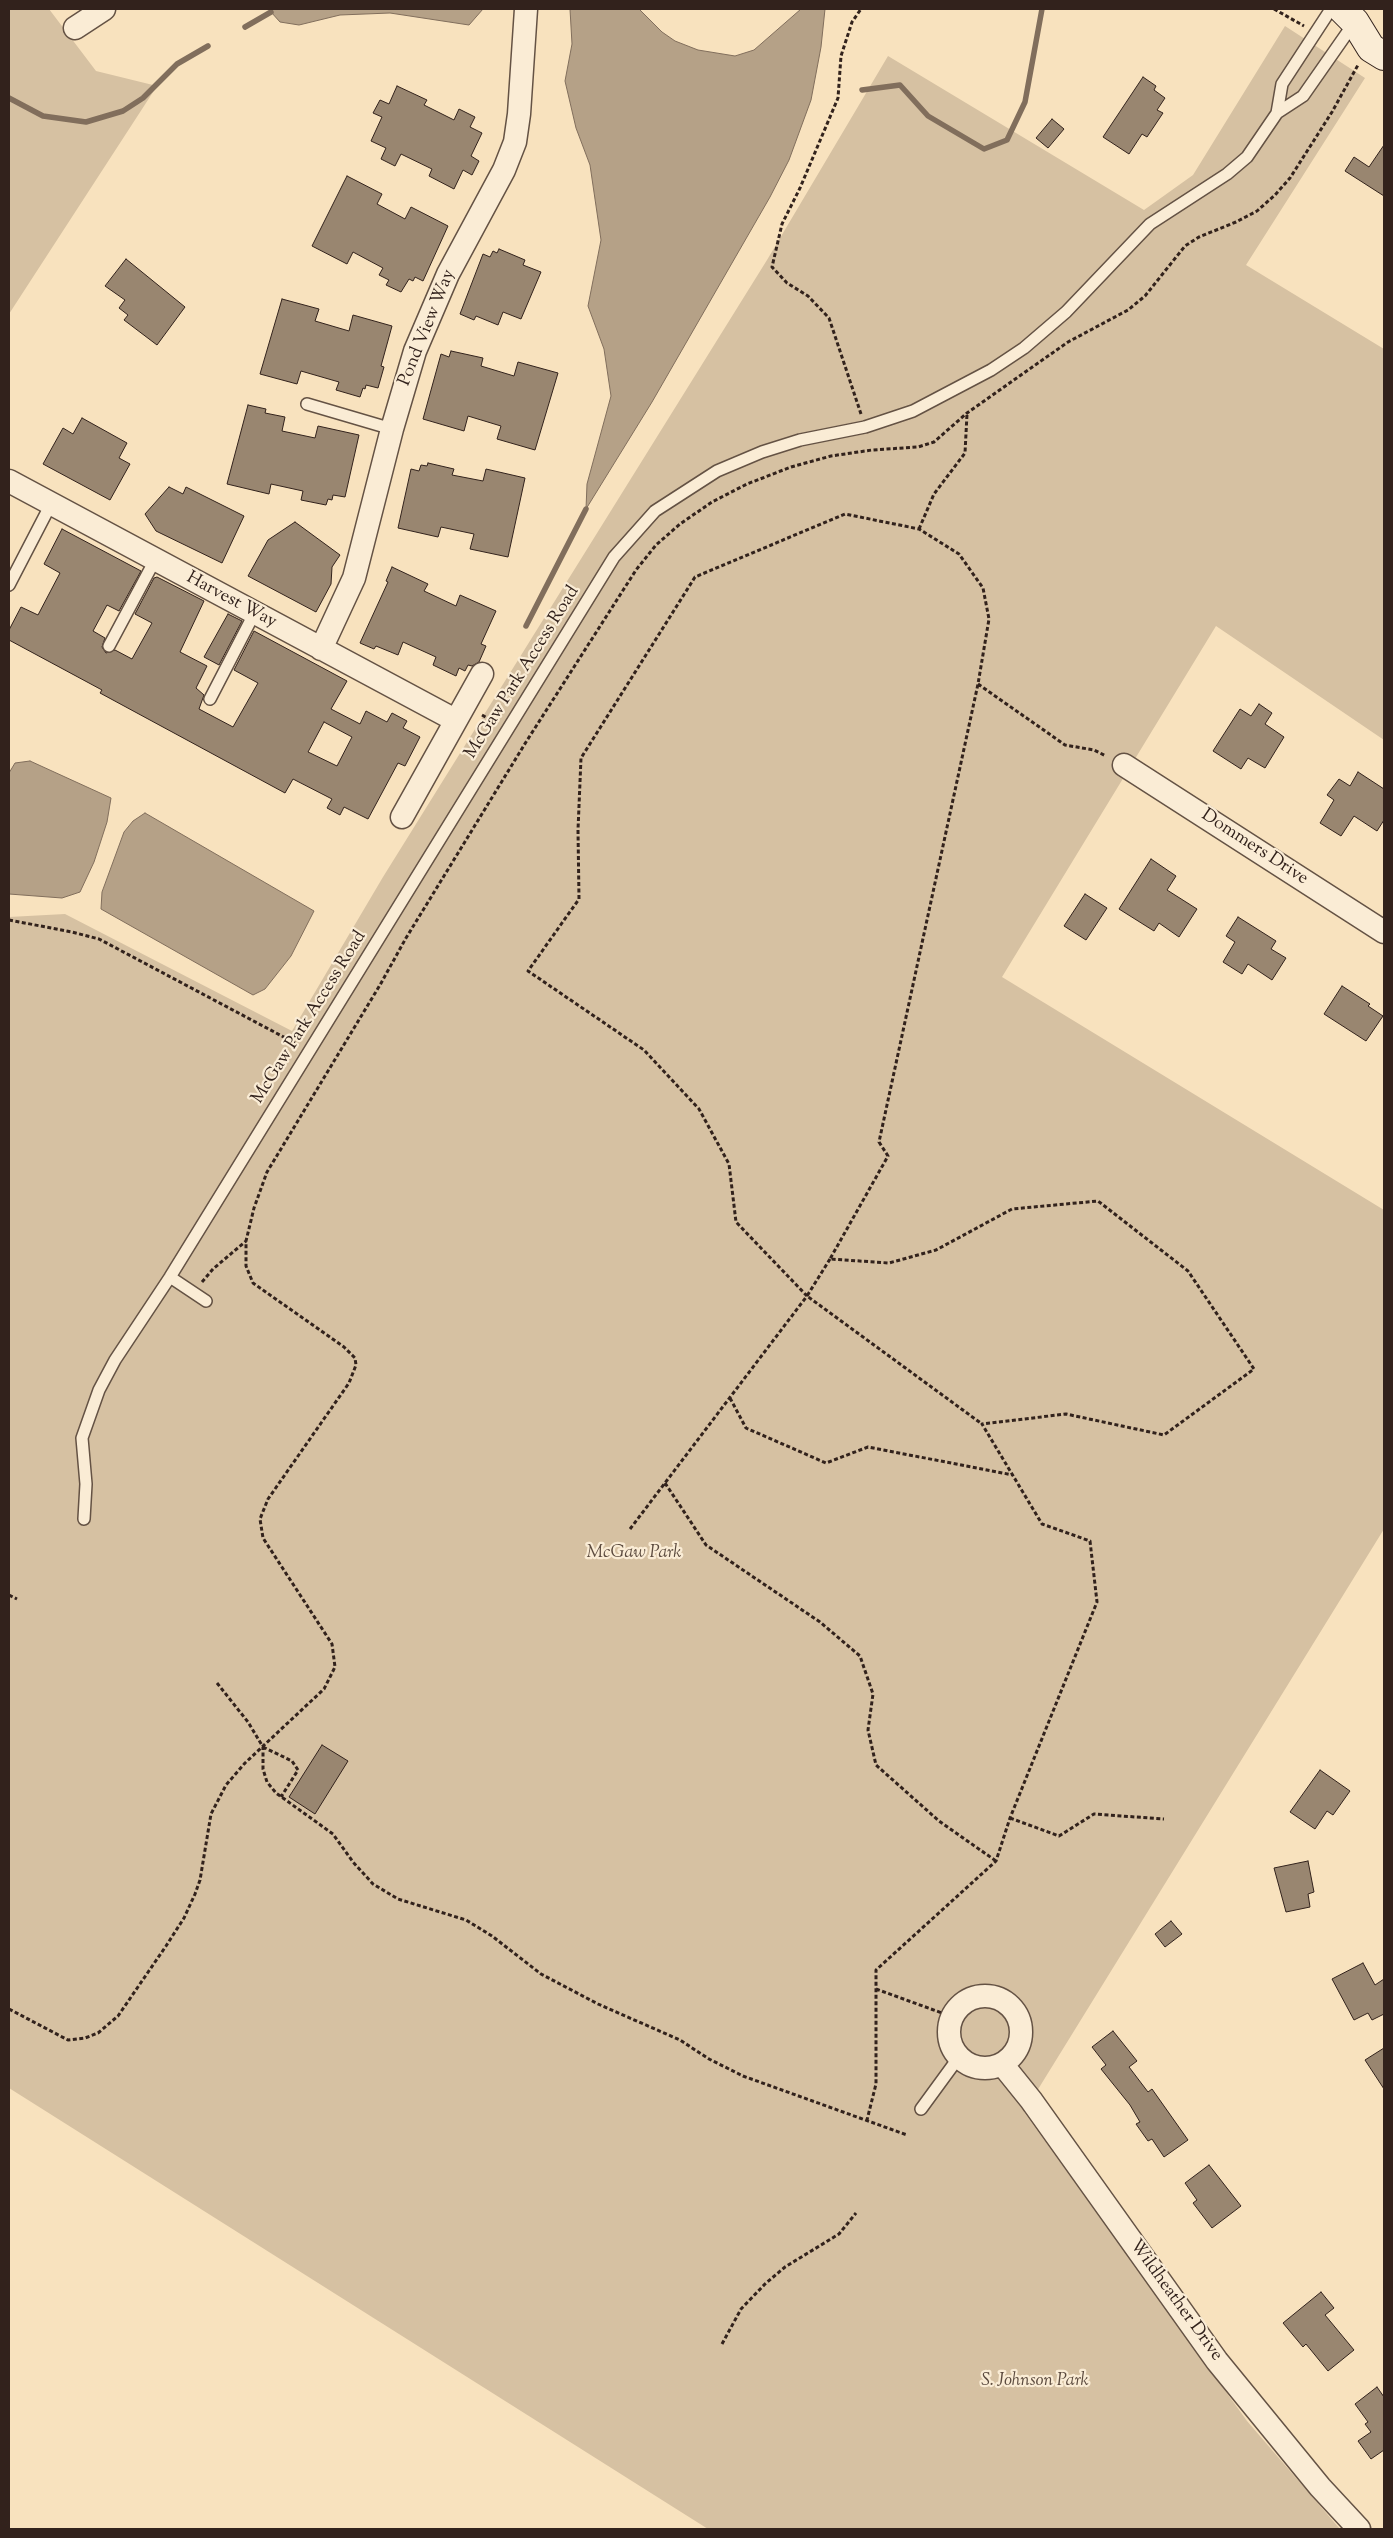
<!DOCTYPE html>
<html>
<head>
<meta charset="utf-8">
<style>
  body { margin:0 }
  #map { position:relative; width:1393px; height:2538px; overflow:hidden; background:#f8e2be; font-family:"Sorts Mill Goudy",serif }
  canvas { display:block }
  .frame { position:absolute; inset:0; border:10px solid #32221c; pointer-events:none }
</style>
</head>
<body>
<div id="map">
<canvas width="1393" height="2538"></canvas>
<div class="frame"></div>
</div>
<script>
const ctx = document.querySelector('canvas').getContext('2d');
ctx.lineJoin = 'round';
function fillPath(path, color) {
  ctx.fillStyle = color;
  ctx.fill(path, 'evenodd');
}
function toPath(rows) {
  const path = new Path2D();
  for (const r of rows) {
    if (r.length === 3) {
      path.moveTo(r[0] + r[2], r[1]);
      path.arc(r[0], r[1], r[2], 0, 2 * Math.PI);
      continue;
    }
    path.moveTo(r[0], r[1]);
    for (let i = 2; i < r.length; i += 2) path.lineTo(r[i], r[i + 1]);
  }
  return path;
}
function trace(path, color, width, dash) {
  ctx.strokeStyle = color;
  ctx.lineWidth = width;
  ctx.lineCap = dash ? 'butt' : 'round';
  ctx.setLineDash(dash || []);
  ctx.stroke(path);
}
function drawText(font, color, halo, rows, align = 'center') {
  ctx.font = font + ' "Sorts Mill Goudy",serif';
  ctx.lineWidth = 4.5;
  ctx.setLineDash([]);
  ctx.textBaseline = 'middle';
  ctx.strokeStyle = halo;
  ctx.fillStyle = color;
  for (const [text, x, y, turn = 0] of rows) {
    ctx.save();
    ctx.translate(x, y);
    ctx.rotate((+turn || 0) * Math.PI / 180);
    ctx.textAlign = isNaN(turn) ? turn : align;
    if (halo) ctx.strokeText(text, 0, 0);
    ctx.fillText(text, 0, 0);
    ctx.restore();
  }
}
fillPath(toPath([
  [9,9,49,9,96,71,157,86,9,314],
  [1285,26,1365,78,1246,265,1384,349,1384,740,1216,626,1002,977,1384,1210,1384,1529,1024,2112,1247,2421,1340,2529,708,2529,9,2088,9,917,65,914,292,1031,383,877,767,260,888,56,1144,210,1193,175]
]), '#d6c1a2');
const water = toPath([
  [272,9,483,9,469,25,390,13,340,15,299,25,280,22,271,12,272,9],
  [570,9,639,9,662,32,675,41,698,50,735,56,754,50,801,9,825,9,821,47,811,100,789,160,770,197,652,402,586,509,587,484,611,396,604,349,588,306,601,240,590,165,576,128,565,81,572,44,570,9],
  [30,761,111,798,107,822,94,862,80,892,62,898,9,894,9,773,15,763,30,761],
  [145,813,314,911,291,956,265,989,253,995,101,909,102,892,124,832,133,821,145,813]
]);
fillPath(water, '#b5a187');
trace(water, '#816e5c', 1);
trace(toPath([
  [245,27,271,12],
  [862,90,900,85,928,116,984,149,1007,140,1025,102,1042,9],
  [9,98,43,116,86,122,123,111,143,98,177,64,208,46],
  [526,626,586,509]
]), '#816e5c', 5.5);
const building = toPath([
  [1143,77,1156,86,1154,90,1165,98,1157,110,1163,113,1147,137,1142,134,1129,154,1103,137,1143,77],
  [397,86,427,100,424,105,454,120,459,109,475,117,470,127,482,133,471,156,479,161,472,175,463,170,454,189,429,176,432,169,401,154,395,166,381,159,386,148,371,141,382,117,373,113,380,100,389,104,397,86],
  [1052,119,1064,129,1048,148,1036,138,1052,119],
  [1384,145,1384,196,1345,171,1354,157,1369,167,1384,145],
  [347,176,382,194,377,204,405,219,411,207,448,226,423,281,415,277,413,281,409,279,401,292,386,285,389,280,379,275,383,268,353,252,347,264,312,246,347,176],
  [499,249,525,260,523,265,541,272,521,319,503,312,498,325,476,316,474,320,460,314,483,254,490,257,493,251,497,253,499,249],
  [126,259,185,307,157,345,124,320,128,315,119,308,125,300,105,286,126,259],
  [282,299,319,309,315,321,349,331,353,315,392,326,381,366,384,367,378,388,366,385,365,389,363,388,360,397,336,390,339,382,301,371,297,384,260,374,282,299],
  [451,351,483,358,481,366,514,376,518,362,558,373,535,450,497,439,501,426,468,416,464,431,423,419,441,354,449,357,451,351],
  [248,405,266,409,265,413,285,417,282,431,315,438,318,426,359,435,345,497,333,495,332,500,328,499,326,505,301,500,303,491,271,484,269,494,227,484,248,405],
  [82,418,127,443,119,458,130,464,110,500,43,464,63,428,73,434,82,418],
  [428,463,454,469,452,475,483,481,486,469,525,478,508,557,470,549,474,534,441,527,438,537,398,528,411,469,419,471,421,465,427,466,428,463],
  [169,487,183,494,186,487,244,516,222,563,156,531,145,514,169,487],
  [295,522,340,555,332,567,331,584,316,612,248,576,268,540,295,522],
  [62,529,141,571,119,611,107,605,93,631,105,638,102,647,106,653,115,650,132,659,152,623,135,614,154,578,157,577,204,601,180,652,207,666,196,688,204,695,199,709,233,727,258,683,234,670,254,631,347,681,331,709,360,724,366,711,387,722,392,713,407,721,403,728,420,737,405,766,398,763,368,819,344,807,340,815,327,808,332,799,293,779,285,793,100,693,102,690,9,640,9,630,21,607,38,615,60,573,44,564,62,529],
  [324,722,352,737,337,766,308,752,324,722],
  [392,567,428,584,424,591,456,606,460,595,496,611,481,644,486,646,479,662,472,666,468,665,465,671,459,668,456,676,433,665,436,657,403,642,398,655,376,646,374,649,360,643,388,582,386,581,392,567],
  [228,614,242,621,219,665,204,657,228,614],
  [1259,704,1272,713,1265,724,1284,737,1265,768,1248,758,1241,769,1213,751,1240,709,1251,716,1259,704],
  [1358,772,1384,789,1384,820,1377,831,1354,816,1341,836,1320,823,1334,800,1327,795,1339,779,1350,786,1358,772],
  [1151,859,1176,876,1167,890,1197,909,1179,937,1159,923,1154,931,1119,909,1151,859],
  [1085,894,1107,908,1086,940,1064,926,1085,894],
  [1238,917,1276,941,1271,949,1286,958,1272,980,1248,964,1242,974,1223,962,1235,942,1226,936,1238,917],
  [1342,986,1370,1004,1368,1006,1383,1016,1366,1041,1324,1014,1342,986],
  [322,1745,348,1761,315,1814,289,1797,322,1745],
  [1320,1770,1350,1791,1333,1815,1327,1811,1315,1829,1290,1812,1320,1770],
  [1308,1861,1314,1892,1308,1894,1310,1907,1286,1912,1274,1868,1308,1861],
  [1171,1921,1182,1934,1165,1947,1155,1934,1171,1921],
  [1363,1963,1375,1985,1384,1979,1384,2014,1372,2020,1368,2013,1354,2020,1332,1979,1363,1963],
  [1113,2031,1137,2061,1129,2067,1148,2092,1152,2089,1188,2140,1164,2157,1152,2139,1148,2141,1136,2124,1140,2122,1130,2105,1101,2069,1106,2065,1092,2047,1113,2031],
  [1384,2048,1384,2089,1365,2060,1384,2048],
  [1209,2165,1241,2206,1212,2228,1193,2203,1197,2200,1185,2183,1209,2165],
  [1321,2292,1334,2308,1325,2315,1354,2350,1328,2371,1306,2344,1303,2347,1283,2323,1321,2292],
  [1377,2387,1384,2397,1384,2450,1371,2459,1358,2441,1371,2432,1365,2424,1368,2422,1355,2404,1377,2387]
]);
fillPath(building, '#998670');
trace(building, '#32221c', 1);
const service = toPath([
  [1277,113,1282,84,1331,9],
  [307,404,392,429],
  [9,585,51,504],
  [109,646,155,560],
  [210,699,254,614],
  [170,1277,206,1301],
  [84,1519,86,1484,82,1438,99,1390,115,1360,170,1277,614,557,655,511,717,471,762,452,800,440,865,427,913,411,991,370,1024,348,1066,312,1150,224,1227,174,1247,157,1277,113,1303,96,1354,23],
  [921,2109,959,2057]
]);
const minor = toPath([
  [75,28,104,9],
  [9,481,455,720],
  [321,649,354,578,392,429,415,351,448,274,504,170,515,142,519,114,526,9],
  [1124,765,1384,932],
  [402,817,482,674],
  [985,2032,36],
  [1002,2064,1031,2100,1217,2361,1320,2487,1359,2529]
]);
const secondary = toPath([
  [1342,9,1355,22,1371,48,1384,56]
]);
trace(service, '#645244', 14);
trace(minor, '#645244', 25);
trace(secondary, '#32221c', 30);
trace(toPath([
  [1274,9,1304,26],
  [861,414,829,318,808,296,787,283,772,267,782,224,800,188,838,98,841,56,852,22,861,9],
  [919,529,934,494,965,453,967,414],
  [978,684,1065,745,1094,750,1106,756],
  [482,715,496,723],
  [9,920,72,932,99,939,295,1043],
  [830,1259,807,1296,982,1424],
  [202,1282,213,1269,246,1241],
  [730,1398,746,1428,826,1463,868,1447,1013,1475],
  [665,1483,706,1545,820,1622,860,1656,873,1694,868,1730,876,1765,939,1821,996,1861],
  [630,1529,807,1296,736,1222,729,1164,699,1109,644,1050,528,971,579,899,578,830,581,758,695,577,845,514,919,529,959,554,983,588,989,619,978,684,879,1142,888,1156,830,1259,889,1263,936,1250,1012,1209,1098,1201,1188,1271,1254,1369,1164,1435,1066,1414,982,1424,1042,1524,1090,1541,1097,1602,1010,1818,996,1861,876,1970,876,2084,867,2120],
  [9,1595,17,1599],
  [217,1683,248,1722,263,1747,263,1769,267,1782,276,1793,333,1834,353,1862,373,1884,398,1899,466,1920,492,1936,541,1974,598,2004,680,2040,709,2059,743,2076,907,2135],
  [263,1747,292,1761,298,1770,281,1797],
  [1010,1818,1059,1836,1094,1814,1164,1819],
  [876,1989,953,2017],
  [9,2009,68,2040,85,2038,98,2033,118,2016,166,1946,184,1918,195,1894,200,1880,211,1814,226,1785,245,1763,324,1689,335,1667,332,1644,263,1538,260,1519,268,1499,349,1383,356,1365,355,1358,344,1347,253,1283,246,1266,246,1241,254,1208,267,1172,380,985,406,938,526,742,636,570,656,545,680,524,712,502,747,484,791,467,831,456,872,450,918,447,934,442,967,413,1068,342,1128,310,1145,296,1185,246,1199,237,1236,222,1257,211,1275,195,1290,178,1332,112,1358,65],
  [722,2344,741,2309,765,2284,785,2267,839,2234,856,2213]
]), '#32221c', 3, [4, 2.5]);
trace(service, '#faecd5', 11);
trace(minor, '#faecd5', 22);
trace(secondary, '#faecd5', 28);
drawText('18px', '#32221c', '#faecd5', [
  ["Pond View Way",428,328,-68],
  ["Harvest Way",231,601,28],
  ["McGaw Park Access Road",523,673,-58],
  ["Dommers Drive",1254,848,33],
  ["McGaw Park Access Road",310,1018,-58],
  ["Wildheather Drive",1175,2301,54]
]);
drawText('italic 18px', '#5b4a3e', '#faecd5', [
  ["McGaw Park",634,1554],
  ["S. Johnson Park",1035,2382]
]);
</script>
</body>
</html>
